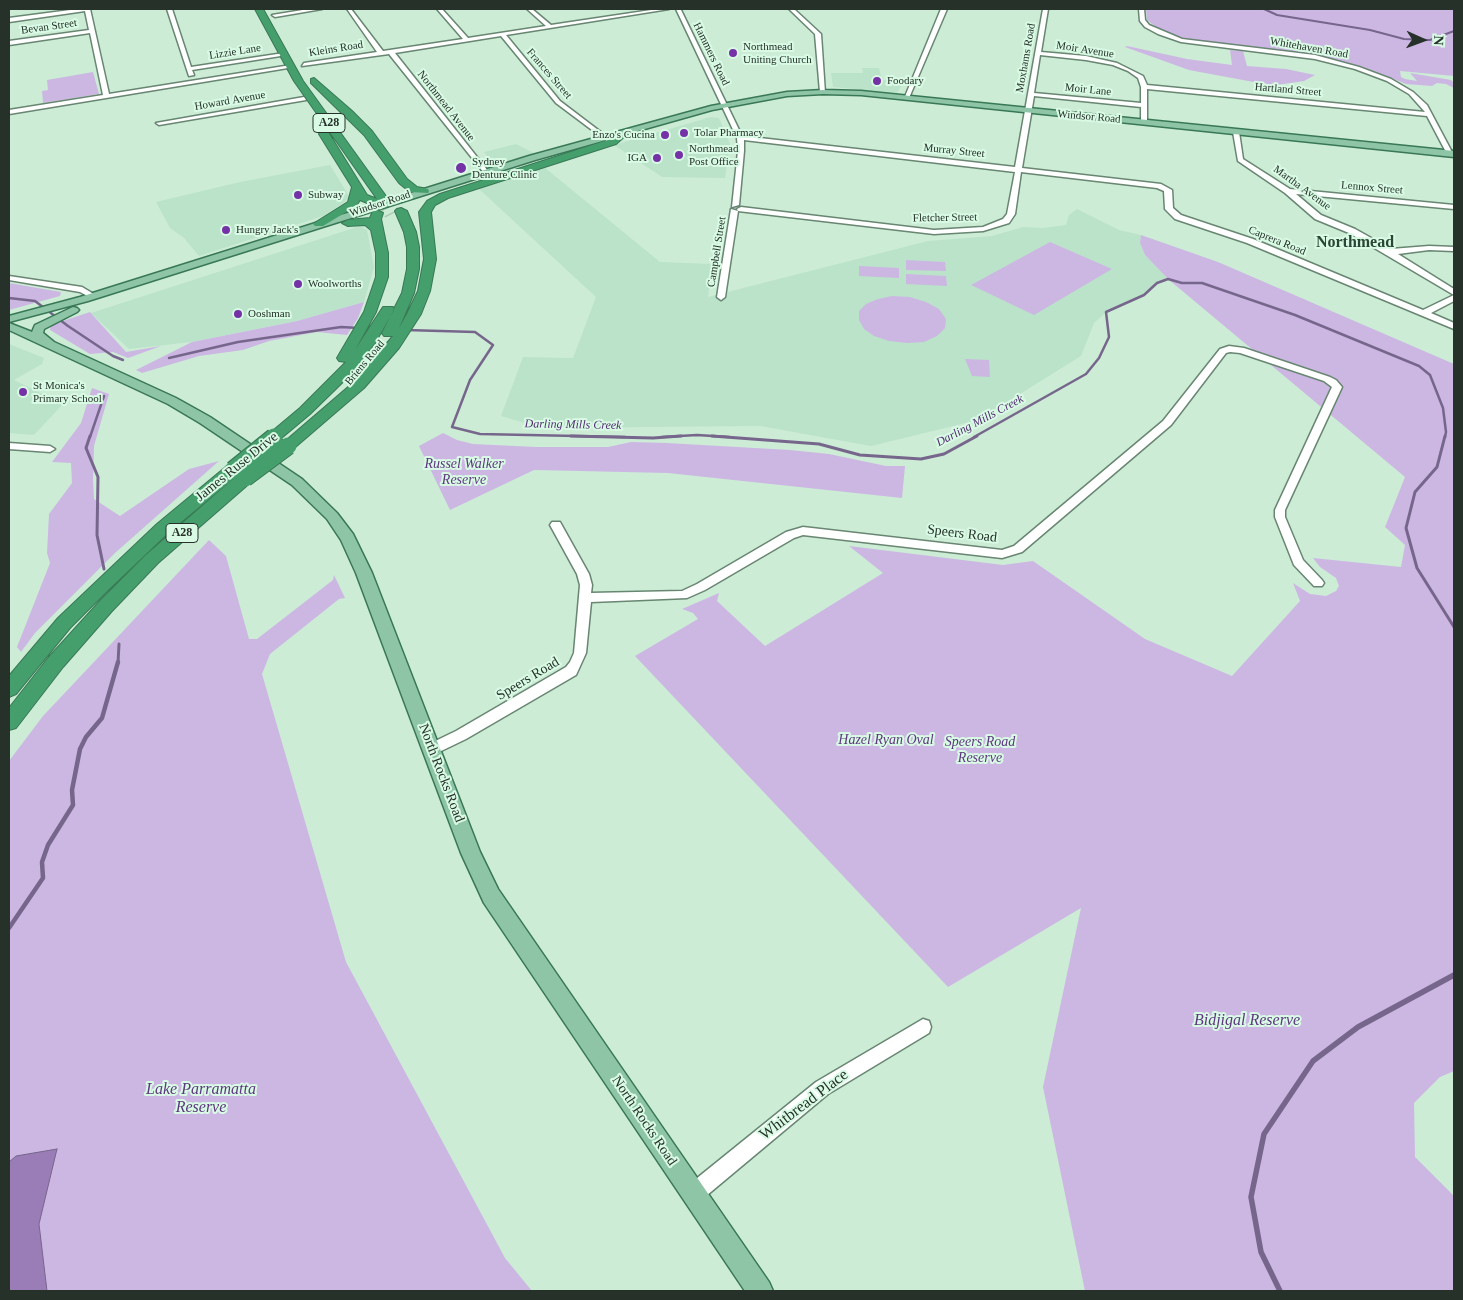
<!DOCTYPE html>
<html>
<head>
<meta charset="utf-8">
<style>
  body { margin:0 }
  #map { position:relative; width:1463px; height:1300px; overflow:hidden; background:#ccecd6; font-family:Georgia,serif }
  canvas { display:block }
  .frame { position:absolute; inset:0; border:10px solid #253129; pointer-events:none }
  .north { position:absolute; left:1398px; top:15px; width:50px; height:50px; -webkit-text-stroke:4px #d9fae4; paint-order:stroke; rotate:92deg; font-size:14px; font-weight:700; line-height:20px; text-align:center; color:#253129 }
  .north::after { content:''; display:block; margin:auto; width:18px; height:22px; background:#253129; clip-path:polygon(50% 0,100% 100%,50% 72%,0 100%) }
</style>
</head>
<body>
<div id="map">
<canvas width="1463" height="1300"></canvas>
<div class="frame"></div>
<div class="north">N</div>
</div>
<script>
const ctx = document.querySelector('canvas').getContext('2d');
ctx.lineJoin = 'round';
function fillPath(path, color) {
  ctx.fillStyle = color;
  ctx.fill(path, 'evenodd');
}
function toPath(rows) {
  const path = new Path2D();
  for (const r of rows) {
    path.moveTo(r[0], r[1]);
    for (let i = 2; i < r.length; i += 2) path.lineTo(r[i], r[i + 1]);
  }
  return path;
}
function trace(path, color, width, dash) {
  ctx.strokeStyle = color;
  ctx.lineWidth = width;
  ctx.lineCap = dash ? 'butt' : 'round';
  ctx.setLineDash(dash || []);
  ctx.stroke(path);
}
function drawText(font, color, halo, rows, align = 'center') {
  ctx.font = font + ' Georgia,serif';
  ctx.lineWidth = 4;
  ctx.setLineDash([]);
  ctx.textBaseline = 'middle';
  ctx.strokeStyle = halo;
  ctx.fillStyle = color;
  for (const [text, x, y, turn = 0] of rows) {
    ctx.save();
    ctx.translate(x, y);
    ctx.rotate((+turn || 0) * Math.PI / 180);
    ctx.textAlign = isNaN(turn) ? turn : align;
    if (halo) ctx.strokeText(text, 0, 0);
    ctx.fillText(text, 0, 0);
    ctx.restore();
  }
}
fillPath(toPath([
  [862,68,879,68,882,80,904,82,897,93,833,87,831,73,863,73],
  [711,117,719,118,730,144,725,178,662,177,614,145],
  [516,144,536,154,494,165,484,152],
  [330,165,346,191,349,197,345,202,323,216,199,256,184,238,170,228,156,202,240,182],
  [544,167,660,262,712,264,708,297,928,241,992,236,1023,227,1042,228,1066,225,1069,215,1077,209,1119,230,1141,235,1140,243,1145,255,1168,279,1157,283,1144,296,1106,312,1094,323,1081,356,978,420,871,446,760,426,542,428,501,416,523,357,573,358,596,297,479,189],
  [360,226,367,230,374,267,364,302,297,321,192,342,129,349,91,313],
  [9,344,44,358,42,364,14,380,63,404,34,435,9,433]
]), '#bbe3c9');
fillPath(toPath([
  [1146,9,1454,9,1454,76,1400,71,1401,77,1405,79,1417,81,1410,73,1451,80,1454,83,1454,88,1446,84,1437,83,1432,86,1406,84,1376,72,1341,61,1295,52,1199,42,1173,36,1157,28,1147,20],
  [1127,46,1187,59,1232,65,1230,50,1243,51,1247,66,1286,69,1315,75,1304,81,1276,85,1259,83,1189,70,1125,47],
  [93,72,99,94,43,103,42,91,48,90,47,80],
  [1141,235,1218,262,1454,364,1454,1071,1440,1077,1414,1103,1415,1157,1454,1196,1454,1291,1085,1291,1043,1087,1081,908,948,987,635,656,698,619,693,613,682,609,719,593,717,601,765,646,883,573,849,546,1003,565,1033,561,1145,639,1232,676,1300,601,1293,583,1310,594,1326,596,1336,591,1339,586,1336,578,1320,567,1313,558,1401,567,1405,545,1385,527,1405,477,1168,279,1145,255,1140,243],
  [1050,242,1112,269,1034,315,971,285],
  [906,260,945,262,946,271,906,270],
  [859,266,899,268,899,278,859,276],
  [906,274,946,276,947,286,906,284],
  [9,283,61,292,60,296,9,310],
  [892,296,910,297,926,302,939,309,946,319,945,328,937,336,924,342,907,343,889,341,874,336,864,329,859,320,859,311,866,304,878,299],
  [364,302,358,318,347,335,317,332,269,341,243,350,199,356,142,373,136,370,192,342,297,321],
  [90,312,126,352,161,346,128,358,113,352,90,354,50,330,51,325],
  [965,359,989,360,990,377,972,376],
  [92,388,109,394,94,446,93,480,94,499,120,516,189,469,219,461,115,553,35,633,21,652,17,647,50,563,47,553,49,514,72,483,71,463,52,462,81,423],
  [443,433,457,440,473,444,536,447,608,447,631,442,667,443,790,450,829,454,886,466,905,466,902,498,668,473,534,470,450,510,419,446],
  [209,540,226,556,249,639,257,639,333,580,334,575,345,598,339,599,270,654,262,674,346,962,505,1258,532,1291,9,1291,9,761,43,716]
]), '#ccb7e3');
const water = toPath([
  [57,1149,39,1224,47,1291,9,1291,9,1162,16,1156,57,1149]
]);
fillPath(water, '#9a7db7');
trace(water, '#77668c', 1);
trace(toPath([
  [1264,9,1277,15,1370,30,1404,39,1430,40,1454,31]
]), '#77668c', 2);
trace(toPath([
  [9,298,35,301,68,326,113,356,123,360],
  [406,330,475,332,493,345,470,380,452,427,480,434,625,437],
  [169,358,238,342,341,327,359,328],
  [90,437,104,396],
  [662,437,697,435,729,437],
  [974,437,1086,374,1099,358,1109,337,1106,312,1144,295,1157,283,1168,279,1182,283,1202,283,1295,315,1419,366,1430,375,1443,408,1446,432,1445,437]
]), '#77668c', 2.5);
trace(toPath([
  [90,436,86,448,98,477,97,535,104,569],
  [571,436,653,438,681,436],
  [712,436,819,444,860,455,921,459,944,454,977,436],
  [1445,436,1437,467,1415,492,1406,528,1417,568,1454,627],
  [118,663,119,644]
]), '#77668c', 3);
trace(toPath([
  [9,928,43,878,42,862,48,845,73,805,72,790,80,749,86,737,102,718,118,662]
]), '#77668c', 4.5);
trace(toPath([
  [1280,1291,1261,1252,1251,1197,1264,1134,1313,1061,1358,1027,1454,975]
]), '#77668c', 5.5);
trace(toPath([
  [382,199,390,215]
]), '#abc7b3', 11, [11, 5.5]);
const minor = toPath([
  [78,9,90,9,109,94,291,65,294,67,9,114,9,110,103,95,90,33,9,45,9,41,89,30,85,11,9,22,9,18,78,9],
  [167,9,172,9,191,67,284,53,287,55,192,70,194,75,189,76,167,9],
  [309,9,322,9,275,17,272,15,309,9],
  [347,9,351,9,383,51,463,39,437,9,442,9,468,38,546,26,527,9,532,9,551,25,658,9,669,9,506,35,560,101,610,139,611,140,608,142,556,103,501,36,395,53,488,171,488,173,486,174,484,173,389,54,302,66,304,63,377,52,347,9],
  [676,9,681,10,742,136,1015,167,1043,9,1048,9,1041,52,1086,56,1117,63,1143,76,1147,85,1425,112,1409,94,1387,81,1355,69,1315,59,1181,42,1158,34,1145,27,1140,21,1139,9,1144,9,1145,20,1149,25,1182,39,1315,55,1359,67,1391,79,1413,92,1427,105,1453,154,1452,155,1447,154,1427,116,1147,89,1147,122,1144,124,1141,122,1141,107,1034,96,1022,168,1161,184,1172,190,1173,208,1181,215,1253,239,1423,310,1454,295,1349,233,1315,219,1285,193,1238,161,1233,132,1236,130,1239,132,1243,159,1290,189,1454,205,1454,209,1296,194,1321,215,1355,229,1391,249,1429,246,1454,247,1454,251,1429,250,1398,254,1454,289,1454,301,1431,313,1454,323,1454,329,1247,243,1175,219,1165,209,1164,191,1157,188,1021,172,1015,214,1009,223,983,231,934,234,738,211,737,209,741,207,934,230,983,227,1003,219,1007,214,1015,172,744,140,744,151,739,205,732,207,738,151,737,138,676,9],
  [1040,55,1086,60,1113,65,1128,71,1138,78,1141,87,1141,103,1034,93,1040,55],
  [789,9,794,9,821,34,825,93,820,92,815,34,789,9],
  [941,9,947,9,909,98,904,99,941,9],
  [304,97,306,100,159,125,156,123,304,97],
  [731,209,738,211,725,297,721,300,717,297,731,209],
  [9,276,82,287,97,296,93,299,80,292,9,280,9,276],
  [1229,346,1244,348,1330,377,1336,380,1342,387,1285,510,1285,517,1303,560,1322,580,1324,583,1322,586,1314,586,1294,565,1275,517,1275,510,1332,387,1324,381,1240,353,1230,352,1226,353,1171,425,1022,552,1002,558,803,535,794,538,705,590,687,598,591,602,586,653,576,675,466,739,437,753,432,755,427,753,425,749,427,745,456,731,566,667,570,662,574,653,580,585,577,574,550,525,552,522,560,522,589,574,592,585,591,593,682,591,697,584,786,532,803,527,1002,550,1014,546,1163,421,1220,349,1229,346],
  [9,443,50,446,55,449,50,452,9,449,9,443],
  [923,1019,929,1021,931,1027,929,1033,828,1094,700,1201,693,1203,686,1201,684,1194,686,1187,816,1082,923,1019]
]);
const major = toPath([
  [823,90,861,91,1454,151,1454,157,861,95,823,94,787,96,712,110,535,160,88,301,9,322,9,316,80,297,529,156,711,106,787,92,823,90],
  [73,307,77,308,79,310,77,312,44,329,43,333,54,342,176,398,210,417,302,479,337,513,353,534,372,573,480,852,498,889,769,1282,773,1291,745,1291,484,903,461,853,356,573,341,540,327,519,292,485,200,423,168,404,9,330,9,323,32,332,35,325,73,307]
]);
const highway = toPath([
  [255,9,263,9,303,81,388,199,387,205,372,205,360,200,356,206,323,226,315,226,313,224,348,202,352,187,319,134,320,132,328,132,367,195,377,199,294,81,255,9],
  [314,78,352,111,372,131,407,179,417,187,428,189,429,191,428,193,410,192,399,183,364,135,311,83,311,79,314,78],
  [619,134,624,137,616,144,448,198,435,205,431,212,436,259,430,291,421,314,399,348,364,388,293,449,283,449,280,446,283,443,354,382,393,336,384,336,382,333,402,293,407,269,407,247,404,232,395,211,397,209,401,208,407,211,416,232,419,247,419,269,414,293,399,328,407,314,418,291,424,259,419,212,427,201,440,194,608,140,619,134],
  [377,210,383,213,381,219,388,253,388,277,376,312,355,350,383,307,393,307,394,310,375,343,351,374,310,414,279,440,269,440,266,437,269,434,300,408,346,362,339,361,337,358,364,312,376,277,376,253,371,230,365,225,348,226,342,223,348,220,370,218,373,211,377,210],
  [233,465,239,466,241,470,239,474,169,532,107,591,70,628,16,694,9,697,9,676,58,618,157,524,227,466,233,465],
  [245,473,251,474,253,478,251,482,158,563,112,611,63,667,16,728,9,730,9,708,49,657,100,601,146,555,239,474,245,473]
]);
trace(minor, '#688672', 3);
trace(major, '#397855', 3);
trace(highway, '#397855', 2);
fillPath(minor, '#fff');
fillPath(major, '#8fc5a7');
fillPath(highway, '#449f6c');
const highwayBridge = toPath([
  [233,470,274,437],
  [245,478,288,446]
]);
trace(highwayBridge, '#397855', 19, []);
trace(highwayBridge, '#449f6c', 17);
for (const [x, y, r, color] of [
  [733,53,5,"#7432a6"],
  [877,81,5,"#7432a6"],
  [684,133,5,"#7432a6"],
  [665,135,5,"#7432a6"],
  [679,155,5,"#7432a6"],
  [657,158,5,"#7432a6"],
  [461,168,6,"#7432a6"],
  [298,195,5,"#7432a6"],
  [226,230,5,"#7432a6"],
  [298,284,5,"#7432a6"],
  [238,314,5,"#7432a6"],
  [23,392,5,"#7432a6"]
]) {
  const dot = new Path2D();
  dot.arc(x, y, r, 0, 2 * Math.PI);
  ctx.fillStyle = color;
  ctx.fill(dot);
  trace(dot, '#d9fae4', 2);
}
drawText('11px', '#253129', '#d9fae4', [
  ["Bevan Street",49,27,-8],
  ["Whitehaven Road",1309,48,10],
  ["Kleins Road",336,49,-9],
  ["Moir Avenue",1085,50,9],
  ["Lizzie Lane",235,52,-9],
  ["Hammers Road",711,54,64],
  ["Moxhams Road",1026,58,-80],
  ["Frances Street",549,74,49],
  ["Moir Lane",1088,90,6],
  ["Hartland Street",1288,90,5],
  ["Howard Avenue",230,101,-10],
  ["Northmead Avenue",446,106,52],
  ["Windsor Road",1089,117,5],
  ["Murray Street",954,151,6],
  ["Martha Avenue",1302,188,36],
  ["Lennox Street",1372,188,5],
  ["Windsor Road",380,204,-18],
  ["Fletcher Street",945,218,-1],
  ["Caprera Road",1277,241,22],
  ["Campbell Street",717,252,-81],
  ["Briens Road",365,363,-50]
]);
drawText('11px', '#253129', '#d9fae4', [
  ["Northmead",743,47],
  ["Uniting Church",743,60],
  ["Foodary",887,81],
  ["Tolar Pharmacy",694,133],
  ["Enzo's Cucina",655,135,"right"],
  ["Northmead",689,149],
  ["Post Office",689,162],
  ["IGA",647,158,"right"],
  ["Sydney",472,162],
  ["Denture Clinic",472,175],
  ["Subway",308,195],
  ["Hungry Jack's",236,230],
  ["Woolworths",308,284],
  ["Ooshman",248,314],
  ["St Monica's",33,386],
  ["Primary School",33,399]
], 'left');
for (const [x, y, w] of [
  [329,123,32],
  [182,533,32]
]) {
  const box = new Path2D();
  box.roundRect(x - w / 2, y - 9.5, w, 19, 4);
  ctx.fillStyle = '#d9fae4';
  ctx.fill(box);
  trace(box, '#253129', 1);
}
drawText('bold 12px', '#253129', null, [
  ["A28",329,123],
  ["A28",182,533]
]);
drawText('italic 12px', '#532c73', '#d9fae4', [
  ["Darling Mills Creek",980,421,-28],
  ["Darling Mills Creek",573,425,1]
]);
drawText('italic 14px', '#5d377f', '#d9fae4', [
  ["Russel Walker",464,464],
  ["Reserve",464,480],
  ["Hazel Ryan Oval",886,740],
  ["Speers Road",980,742],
  ["Reserve",980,758]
]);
drawText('14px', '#253129', '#d9fae4', [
  ["James Ruse Drive",237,467,-39],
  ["Speers Road",962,534,7],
  ["Speers Road",528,679,-31],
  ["North Rocks Road",441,773,69],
  ["North Rocks Road",644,1121,56]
]);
drawText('bold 16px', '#2a4634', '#d9fae4', [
  ["Northmead",1355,243]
]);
drawText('italic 16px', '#5d377f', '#d9fae4', [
  ["Bidjigal Reserve",1247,1021],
  ["Lake Parramatta",201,1090],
  ["Reserve",201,1108]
]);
drawText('16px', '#253129', '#d9fae4', [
  ["Whitbread Place",804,1105,-37]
]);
</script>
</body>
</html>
